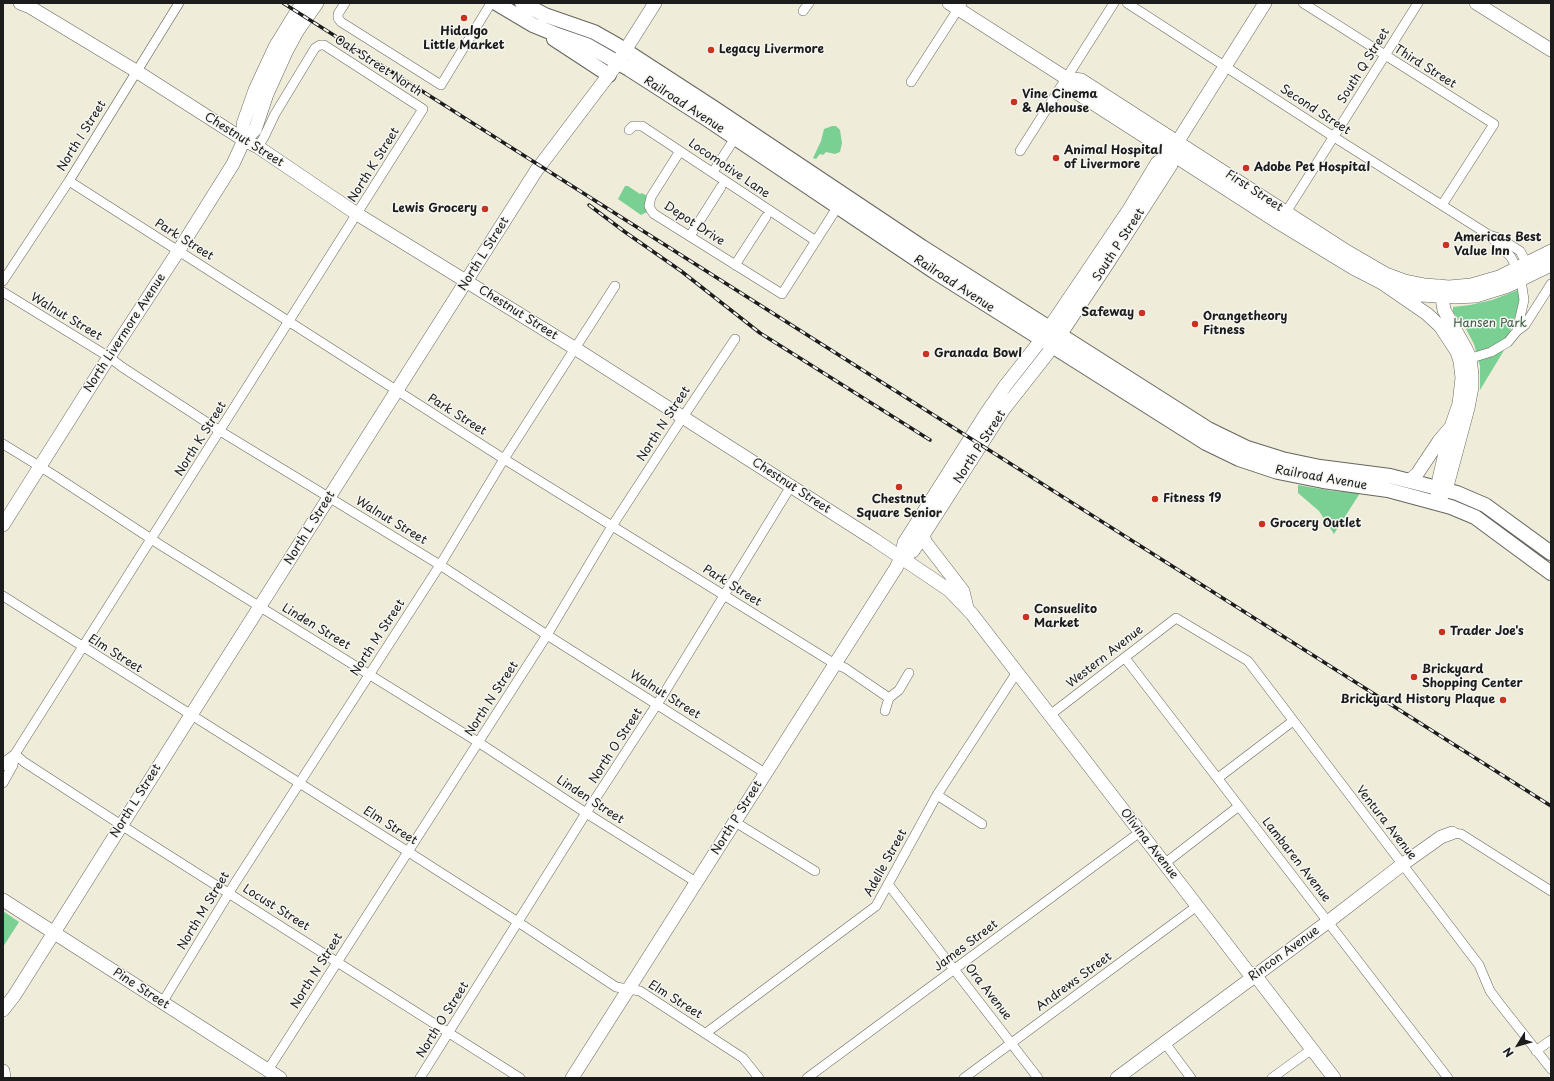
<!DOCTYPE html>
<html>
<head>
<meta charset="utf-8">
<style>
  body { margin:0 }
  #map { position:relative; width:1554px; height:1081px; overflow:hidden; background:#f0ecda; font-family:"Playpen Sans",sans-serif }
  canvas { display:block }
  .frame { position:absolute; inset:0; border:4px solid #1c1c1c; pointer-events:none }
  .north { position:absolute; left:1498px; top:1025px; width:40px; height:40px; -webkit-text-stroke:3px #f6f6f2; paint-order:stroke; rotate:233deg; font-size:11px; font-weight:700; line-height:16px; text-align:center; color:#1c1c1c }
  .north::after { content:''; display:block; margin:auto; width:14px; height:18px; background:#1c1c1c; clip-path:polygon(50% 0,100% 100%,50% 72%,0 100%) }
</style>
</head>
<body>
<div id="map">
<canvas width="1554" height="1081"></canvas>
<div class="frame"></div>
<div class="north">N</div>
</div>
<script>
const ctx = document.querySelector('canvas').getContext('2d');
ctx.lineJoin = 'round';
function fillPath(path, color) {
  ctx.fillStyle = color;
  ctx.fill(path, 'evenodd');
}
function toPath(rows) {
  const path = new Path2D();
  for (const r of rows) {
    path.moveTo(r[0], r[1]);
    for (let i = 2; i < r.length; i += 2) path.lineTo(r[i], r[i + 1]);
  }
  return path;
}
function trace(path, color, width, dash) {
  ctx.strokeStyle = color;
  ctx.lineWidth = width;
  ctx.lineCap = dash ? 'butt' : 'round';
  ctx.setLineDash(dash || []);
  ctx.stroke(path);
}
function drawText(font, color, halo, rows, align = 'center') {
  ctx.font = font + ' "Playpen Sans",sans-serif';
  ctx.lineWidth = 3;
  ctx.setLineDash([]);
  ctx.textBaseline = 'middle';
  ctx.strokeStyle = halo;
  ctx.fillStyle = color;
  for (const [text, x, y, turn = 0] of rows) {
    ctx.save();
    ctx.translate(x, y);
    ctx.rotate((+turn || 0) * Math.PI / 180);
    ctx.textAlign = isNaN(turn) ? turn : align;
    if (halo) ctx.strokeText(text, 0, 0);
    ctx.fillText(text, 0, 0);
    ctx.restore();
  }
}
fillPath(toPath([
  [832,126,836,126,840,130,842,143,840,152,835,154,826,152,823,155,820,154,816,159,813,158,821,141,824,129],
  [625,186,628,186,640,194,642,193,647,196,645,204,647,212,641,215,618,199],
  [1518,290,1520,302,1503,352,1480,390,1480,366,1474,344,1466,329,1453,312,1453,307,1470,305,1492,300],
  [1298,485,1333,491,1360,493,1334,534,1319,511,1298,493],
  [3,911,19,922,3,947]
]), '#7ad093');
const street = toPath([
  [345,3,338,14,338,18,341,22,441,85,491,3],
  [1127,3,1334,137,1489,235,1499,238,1520,251,1527,264,1521,280,1524,300,1517,331],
  [1303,3,1494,124,1442,205],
  [803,11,809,3],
  [911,82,962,3],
  [629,130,633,126,642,126,816,241],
  [680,151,651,197,649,206,651,210,654,214,782,294,840,203],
  [1020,151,1114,3],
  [713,172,737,135],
  [69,181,504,459,835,664,845,668,889,698],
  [1283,217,1418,3],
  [690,236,721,187],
  [1492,238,1511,257,1517,269],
  [735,265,766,217],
  [3,281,69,181,179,3],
  [3,292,109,357,122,367,220,431,440,565,547,635,765,773],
  [1465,360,1491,352,1508,342,1517,331,1525,325,1551,284],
  [3,444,52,474,162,546,478,742,586,813,696,882],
  [3,596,407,851,518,922,616,987,640,991,743,1058,759,1078],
  [1125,658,1448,1078],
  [885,711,889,698,899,690,909,673],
  [1050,715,1176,618,1248,661,1479,965,1490,991,1499,1003,1551,1069],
  [15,754,24,762,132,832,520,1078],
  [3,766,7,760,15,754],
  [1218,778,1293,721],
  [3,783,13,765,15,754,423,109,324,45,320,45,315,48,275,114,264,137,258,147],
  [937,795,982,824],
  [735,822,815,871],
  [1452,833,1461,834,1551,891],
  [1164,864,1239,806],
  [888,884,1038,1078],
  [162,1003,235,883,440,565,504,459,615,286],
  [706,1033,876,906,937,795,1017,672],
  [1165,1043,1191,1078],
  [1536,1051,1551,1040],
  [268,1070,547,635,612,526,683,417,735,339],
  [420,1078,586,813,663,695,791,486],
  [807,1078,1140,832],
  [964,1078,1197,906],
  [1272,1078,1312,1049]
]);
const secondary = toPath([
  [20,3,30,7,136,71,244,140,258,147,357,214,576,349,875,540,949,590,972,614,1248,972,1255,975,1334,1078],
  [949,3,1066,78,1081,80,1343,249,1386,274,1405,281,1425,285,1449,287,1471,285,1499,277,1551,251],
  [1476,3,1551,50],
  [1066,78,1074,91,1279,223,1353,268,1382,283,1427,314,1440,326,1457,352,1460,361,1462,378,1459,404,1451,427,1439,479,1437,499],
  [244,140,243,124,255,90,275,47,302,3],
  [1440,286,1444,310,1466,349,1470,358,1472,375,1472,387,1468,408,1446,490,1440,498],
  [1395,287,1420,295,1455,297,1476,296,1508,286,1551,265],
  [1410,480,1417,474,1439,441,1450,428],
  [3,525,109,357,179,250,233,164,244,140,255,130,267,94,286,52,298,30,317,3],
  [923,536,926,543,963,591,967,608],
  [901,558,913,551,1004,409,1048,353,1106,266,1171,165,1171,152],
  [3,900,280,1078],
  [3,1010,14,996,191,715,536,171,614,68,655,3],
  [3,1071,4,1078],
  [572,1078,896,568,901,558,904,543,987,412,1005,386,1041,340,1128,211,1157,163,1171,152,1265,3],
  [1117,1078,1329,921,1403,864,1441,837,1452,833]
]);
const primary = toPath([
  [496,3,533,25,555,34,587,45,629,69,707,119,935,272,1206,443,1239,459,1278,472,1323,481,1388,490,1451,507,1475,517,1551,573],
  [522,3,545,15,594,32,617,45,714,108,922,247,1208,429,1247,448,1282,459,1320,467,1390,476,1457,493,1485,505,1551,553],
  [554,39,609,75]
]);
trace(street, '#66655e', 10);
trace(secondary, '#66655e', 14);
trace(primary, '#66655e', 16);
trace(street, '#fff', 9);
trace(secondary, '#fff', 13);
trace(primary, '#fff', 14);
const rail = toPath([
  [283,3,1551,806],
  [589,205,625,232,681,271,760,333,930,440]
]);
trace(rail, '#1c1c1c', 3.5);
trace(rail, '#f6f6f2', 2, [6]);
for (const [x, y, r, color] of [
  [464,18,4,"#c8321e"],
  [711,50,4,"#c8321e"],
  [1014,102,4,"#c8321e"],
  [1056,158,4,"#c8321e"],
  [1246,168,4,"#c8321e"],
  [485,209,4,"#c8321e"],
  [1446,245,4,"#c8321e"],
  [1142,313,4,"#c8321e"],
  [1195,324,4,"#c8321e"],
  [926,354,4,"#c8321e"],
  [899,487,4,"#c8321e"],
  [1155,499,4,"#c8321e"],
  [1262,524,4,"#c8321e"],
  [1026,617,4,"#c8321e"],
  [1442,632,4,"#c8321e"],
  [1414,677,4,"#c8321e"],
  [1503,700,4,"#c8321e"]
]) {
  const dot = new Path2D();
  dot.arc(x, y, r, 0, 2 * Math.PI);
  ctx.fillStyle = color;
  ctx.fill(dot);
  trace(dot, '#f6f6f2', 1.5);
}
drawText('bold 12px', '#1c1c1c', '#f6f6f2', [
  ["Hidalgo",464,32,"center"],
  ["Little Market",464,46,"center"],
  ["Legacy Livermore",719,50],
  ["Vine Cinema",1022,95],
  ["& Alehouse",1022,109],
  ["Animal Hospital",1064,151],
  ["of Livermore",1064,165],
  ["Adobe Pet Hospital",1254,168],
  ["Lewis Grocery",477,209,"right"],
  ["Americas Best",1454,238],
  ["Value Inn",1454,252],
  ["Safeway",1134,313,"right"],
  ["Orangetheory",1203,317],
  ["Fitness",1203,331],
  ["Granada Bowl",934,354],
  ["Fitness 19",1163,499],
  ["Chestnut",899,500,"center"],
  ["Square Senior",899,514,"center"],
  ["Grocery Outlet",1270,524],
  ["Consuelito",1034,610],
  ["Market",1034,624],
  ["Trader Joe's",1450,632],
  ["Brickyard",1422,670],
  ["Shopping Center",1422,684],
  ["Brickyard History Plaque",1495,700,"right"]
], 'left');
drawText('12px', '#1c1c1c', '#f6f6f2', [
  ["Oak Street North",378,66,33],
  ["South Q Street",1364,66,-58],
  ["Third Street",1425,67,32],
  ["Railroad Avenue",684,105,33],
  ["Second Street",1315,110,33],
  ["North I Street",82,136,-58],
  ["Chestnut Street",244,140,32],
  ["North K Street",374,165,-58],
  ["Locomotive Lane",729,169,34],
  ["First Street",1254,191,33],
  ["Depot Drive",694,224,33],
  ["Park Street",184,240,32],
  ["South P Street",1119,245,-57],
  ["North L Street",484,254,-58],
  ["Railroad Avenue",954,284,33],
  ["Chestnut Street",518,313,32],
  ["Walnut Street",66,317,31],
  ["North Livermore Avenue",125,333,-57],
  ["Park Street",457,415,32],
  ["North N Street",664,424,-57],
  ["North K Street",201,439,-58],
  ["North P Street",980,447,-57],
  ["Railroad Avenue",1321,478,10],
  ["Chestnut Street",791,486,33],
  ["Walnut Street",391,521,31],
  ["North L Street",310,528,-58],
  ["Park Street",732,586,32],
  ["Linden Street",316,627,31],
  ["North M Street",378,638,-57],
  ["Elm Street",115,654,32],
  ["Western Avenue",1105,657,-38],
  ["Walnut Street",665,695,32],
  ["North N Street",492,699,-57],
  ["North O Street",616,746,-57],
  ["Linden Street",590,800,33],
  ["North L Street",136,801,-58],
  ["North P Street",737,818,-58],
  ["Ventura Avenue",1386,823,52],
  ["Elm Street",390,826,32],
  ["Olivina Avenue",1149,844,52],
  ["Lambaren Avenue",1296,860,52],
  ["Adelle Street",886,863,-61],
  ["Locust Street",276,908,32],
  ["North M Street",204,911,-59],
  ["James Street",966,946,-37],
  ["Rincon Avenue",1284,954,-36],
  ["North N Street",317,971,-58],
  ["Andrews Street",1074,982,-36],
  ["Pine Street",141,989,33],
  ["Ora Avenue",988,992,52],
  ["Elm Street",675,1000,32],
  ["North O Street",443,1020,-58]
]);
drawText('12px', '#3d5b46', '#f6f6f2', [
  ["Hansen Park",1490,324]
]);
</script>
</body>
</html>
